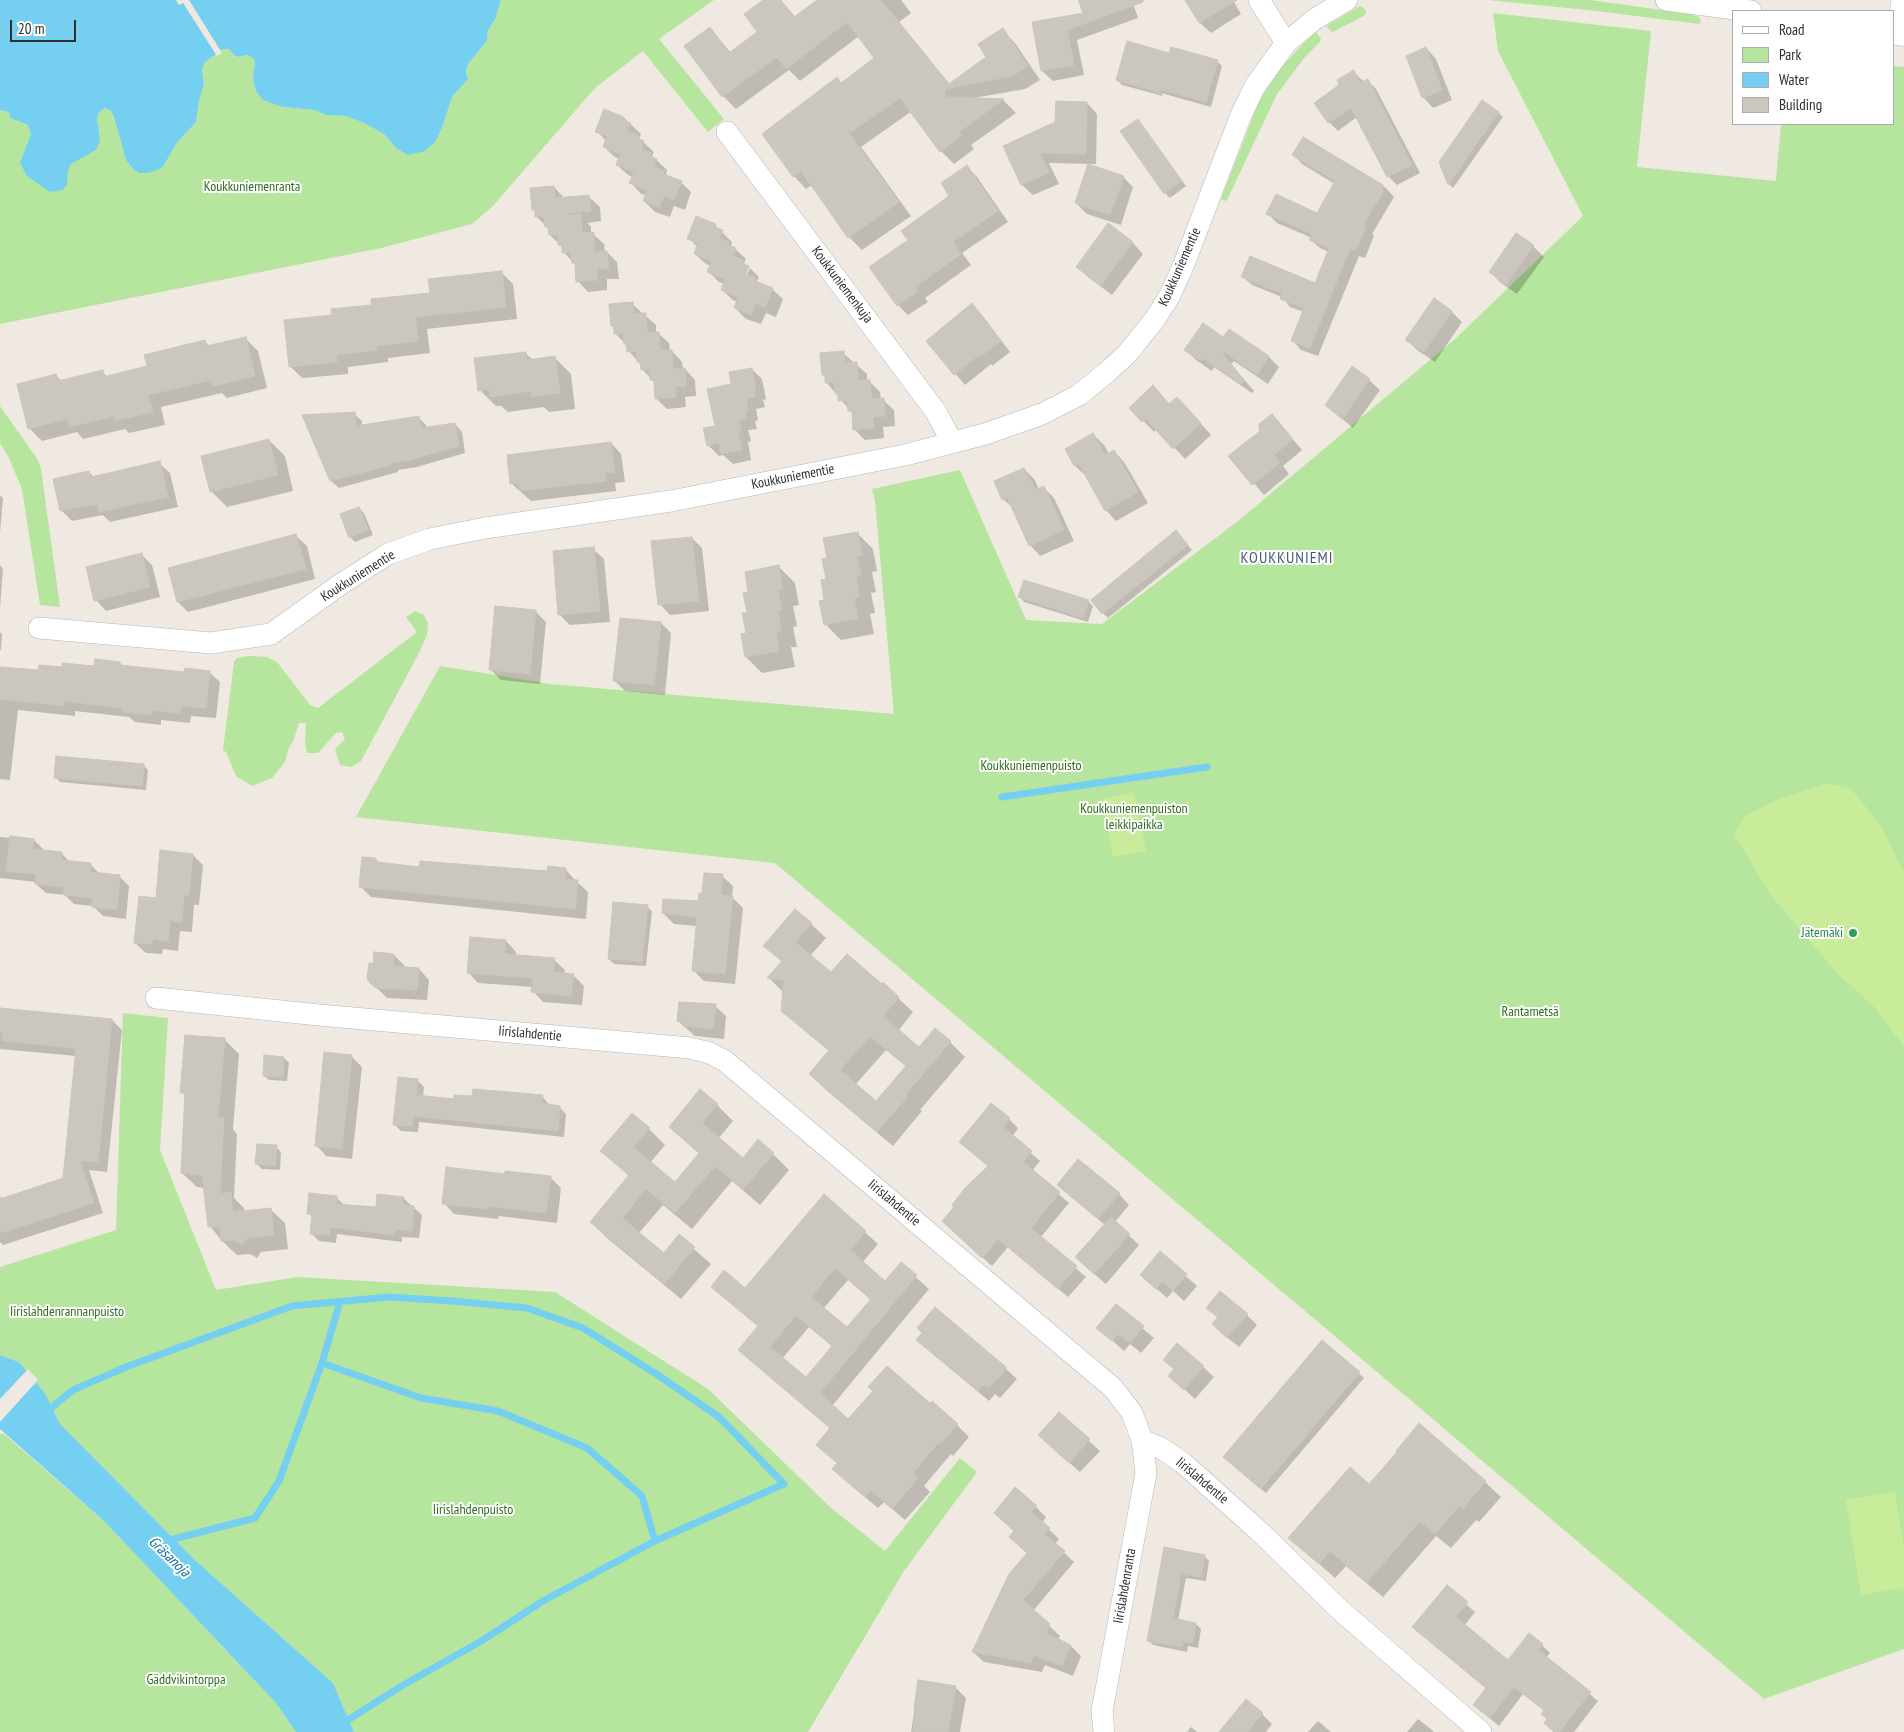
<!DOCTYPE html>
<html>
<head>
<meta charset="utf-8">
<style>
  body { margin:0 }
  #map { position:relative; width:1904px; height:1732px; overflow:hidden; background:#efe9e1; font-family:"PT Sans Narrow",sans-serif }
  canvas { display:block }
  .legend { position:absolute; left:1732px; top:10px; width:162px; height:115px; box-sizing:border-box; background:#fff; border:1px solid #ababab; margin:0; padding:6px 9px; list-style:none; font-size:15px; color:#2e2e2e }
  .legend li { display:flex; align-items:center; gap:10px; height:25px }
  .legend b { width:25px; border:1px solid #ababab }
  .scale { position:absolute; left:10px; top:20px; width:66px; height:22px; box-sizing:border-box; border:2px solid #2e2e2e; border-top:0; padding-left:6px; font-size:15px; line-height:18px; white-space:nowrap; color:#2e2e2e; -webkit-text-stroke:4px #fff; paint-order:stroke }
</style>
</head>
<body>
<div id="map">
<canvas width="1904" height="1732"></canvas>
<ul class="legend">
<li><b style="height:6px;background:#fff"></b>Road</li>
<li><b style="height:14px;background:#b6e59e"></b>Park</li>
<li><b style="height:14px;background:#75cff0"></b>Water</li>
<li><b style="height:14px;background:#cbc7bf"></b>Building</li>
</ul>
<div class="scale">20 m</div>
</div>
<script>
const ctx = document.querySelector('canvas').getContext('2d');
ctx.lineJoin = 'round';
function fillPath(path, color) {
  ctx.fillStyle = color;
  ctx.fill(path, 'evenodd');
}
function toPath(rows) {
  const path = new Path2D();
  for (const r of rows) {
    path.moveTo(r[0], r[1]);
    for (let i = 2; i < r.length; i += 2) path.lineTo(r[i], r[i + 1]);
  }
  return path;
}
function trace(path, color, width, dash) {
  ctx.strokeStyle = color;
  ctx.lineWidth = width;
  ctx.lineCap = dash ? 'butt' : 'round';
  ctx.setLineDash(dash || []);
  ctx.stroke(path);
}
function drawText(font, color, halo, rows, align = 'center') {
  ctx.font = font + ' "PT Sans Narrow",sans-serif';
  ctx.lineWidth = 4;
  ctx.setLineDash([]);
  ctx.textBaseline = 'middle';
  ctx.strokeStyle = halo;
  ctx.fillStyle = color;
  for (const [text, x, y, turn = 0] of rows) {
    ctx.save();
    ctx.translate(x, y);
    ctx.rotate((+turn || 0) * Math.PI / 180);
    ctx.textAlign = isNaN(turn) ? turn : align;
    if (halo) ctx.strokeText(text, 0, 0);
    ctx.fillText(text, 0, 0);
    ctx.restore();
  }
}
fillPath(toPath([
  [501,0,714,0,659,39,724,119,708,132,643,51,595,88,492,207,472,224,381,248,0,324,0,110,9,112,10,118,28,125,97,120,99,112,105,108,111,111,114,117,126,160,133,169,139,173,146,173,163,167,176,144,196,122,199,101,204,84,202,69,205,62,223,49,229,49,239,57,245,55,250,56,255,60,253,79,256,91,283,107,315,110,326,115,346,116,364,123,384,134,396,148,435,142,442,128,452,97,468,79,466,72,468,64,487,41,488,30,495,20],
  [1488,0,1590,0,1690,14,1699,17,1701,21,1699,24,1597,11],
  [1360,6,1364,8,1366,12,1365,15,1335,31,1332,32,1326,26],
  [1493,13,1651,31,1637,167,1776,181,1781,124,1893,124,1893,66,1904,67,1904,1649,1764,1699,775,863,356,817,440,666,550,684,894,714,875,501,872,489,960,470,1026,620,1102,624,1238,521,1455,339,1583,216,1498,51],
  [1316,32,1321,39,1320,42,1305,57,1277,94,1227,200,1226,201,1221,199,1260,99,1284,64,1305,42],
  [0,406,38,460,41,469,60,607,40,605,22,489,8,456,0,443],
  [415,611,424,615,428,623,427,635,418,655,361,761,351,767,340,765,335,749,345,739,342,732,336,733,318,753,307,753,305,743,306,723,299,723,294,739,288,750,285,762,272,778,252,786,236,776,226,752,223,750,234,662,237,658,249,656,267,657,277,662,310,705,318,708,417,632,406,617],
  [123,1013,168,1018,160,1150,216,1290,297,1277,555,1292,708,1389,830,1507,885,1551,960,1458,977,1472,904,1571,808,1732,354,1732,333,1683,195,1560,60,1424,45,1393,19,1362,0,1355,0,1267,116,1230],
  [0,1434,4,1434,103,1520,276,1703,296,1732,0,1732]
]), '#b6e59e');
fillPath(toPath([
  [1827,783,1851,789,1880,824,1904,873,1904,1047,1875,1008,1836,972,1769,893,1734,834,1744,817,1774,801],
  [1134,792,1146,851,1113,857,1102,799],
  [1895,1492,1904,1549,1904,1588,1861,1595,1846,1500]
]), '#c9ec9a');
fillPath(toPath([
  [0,0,501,0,495,20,488,30,487,41,468,64,466,72,468,79,452,97,442,128,435,142,425,151,408,155,396,148,384,134,364,123,346,116,326,115,315,110,283,107,263,100,256,91,253,79,255,60,250,56,245,55,239,57,234,55,229,49,223,49,205,62,202,69,204,84,199,101,196,122,176,144,163,167,155,171,146,173,139,173,133,169,126,160,114,117,111,111,105,108,99,112,97,120,100,140,96,150,71,164,68,170,67,184,63,190,50,192,27,176,20,163,31,134,28,125,10,118,9,112,0,110],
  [0,1355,19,1362,45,1393,60,1424,195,1560,333,1683,354,1732,296,1732,276,1703,103,1520,0,1429]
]), '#75cff0');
fillPath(toPath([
  [176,0,189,0,222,53,217,56,183,3,179,5],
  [28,1369,38,1380,0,1422,0,1399]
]), '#efe9e1');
fillPath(toPath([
  [766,0,781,0,796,18,819,0,901,0,911,13,899,22,950,85,988,57,1002,30,1015,43,1040,80,1025,89,974,98,1003,100,1016,113,971,145,974,149,954,164,941,151,912,111,861,147,911,216,862,250,849,237,812,185,806,189,794,176,842,84,875,58,859,36,800,81,789,70,736,109,723,96,685,46,710,28,731,53,759,32],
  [1078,0,1132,0,1138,18,1077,40,1084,75,1053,81,1042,71,1034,23,1083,14],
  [1186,0,1233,0,1241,14,1211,33,1200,23],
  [1426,48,1436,59,1452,100,1433,108,1423,97],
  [1170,54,1217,61,1222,66,1211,107,1161,93,1163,96,1122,85,1117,80],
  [1354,72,1364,82,1367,80,1376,89,1420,173,1397,185,1388,176,1357,117,1338,131,1329,122,1316,103,1341,86],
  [1087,103,1097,114,1096,164,1049,163,1059,184,1033,195,1022,185,1005,146,1056,123],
  [1498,112,1503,117,1453,188,1449,184],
  [624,118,641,134,639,138,654,152,652,156,667,170,666,174,669,177,681,182,691,192,685,210,674,206,670,217,655,212,644,201,646,195,641,194,631,183,633,177,628,175,617,165,619,159,615,157,604,147,606,141,597,131],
  [1137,120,1186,186,1170,198,1165,193],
  [1304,139,1386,188,1394,197,1372,234,1374,236,1365,258,1359,256,1318,356,1301,350,1293,341,1304,312,1290,307,1282,297,1252,285,1243,277,1315,285,1329,252,1320,248,1311,240,1312,238,1277,223,1268,214,1317,214,1335,184,1302,164,1294,155],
  [967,167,977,177,1008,222,962,253,971,265,925,298,928,302,908,315,898,305,909,240,951,196],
  [1123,177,1133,187,1121,225,1087,214,1076,203],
  [554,187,565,199,589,197,600,207,601,221,587,223,591,226,591,234,593,234,604,244,605,252,607,252,617,262,619,279,607,279,607,290,588,292,578,281,576,266,564,252,563,248,550,235,550,230,536,216,536,212,533,209],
  [715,225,732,242,731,245,746,259,744,263,749,268,747,268,745,280,750,268,759,277,757,281,761,284,772,289,783,299,776,317,766,313,761,324,746,319,735,308,738,302,733,300,722,290,724,284,719,282,709,272,711,266,706,264,695,254,698,248,689,238],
  [1108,225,1133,243,1143,254,1112,295,1088,277,1078,266],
  [1516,235,1533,246,1544,257,1517,294,1501,283,1490,272],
  [501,272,513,284,517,319,427,329,430,353,388,358,388,362,348,367,348,374,302,378,290,366,333,316,431,294],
  [1435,300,1452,312,1462,322,1435,362,1417,350,1407,340],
  [632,304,656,325,656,333,658,333,669,343,670,351,672,351,682,362,683,369,685,369,695,380,696,396,685,397,686,407,667,409,656,398,655,383,642,369,641,365,629,351,628,347,615,333,615,329,612,325],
  [972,305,982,315,1010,352,992,366,991,364,965,385,927,341],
  [1229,330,1269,357,1279,367,1268,384,1234,361,1231,364,1254,391,1252,393,1214,367,1212,371,1196,360,1186,350,1223,338],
  [245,338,258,351,267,388,227,398,222,393,161,407,165,425,129,433,125,429,83,439,77,432,42,441,29,428,56,375,62,382,102,372,108,377,148,367,205,341,210,347],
  [525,353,533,360,554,357,571,374,575,409,549,412,544,407,508,412,501,406,496,406,480,390],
  [843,353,867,374,867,382,870,382,880,392,881,400,883,400,894,410,895,426,883,427,884,438,865,440,854,429,853,414,827,383,826,378,823,375],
  [752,369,762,379,766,399,763,400,765,407,756,409,758,420,755,421,757,429,748,430,751,441,748,442,751,460,733,464,723,455,719,456,708,445,732,385],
  [1369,380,1380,390,1353,428,1326,405],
  [1153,387,1170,405,1188,409,1211,435,1185,459,1157,429,1154,432,1131,408],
  [354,414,362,421,362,426,419,418,426,425,427,429,455,424,462,432,465,453,417,467,398,470,398,472,339,488,331,481,304,416],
  [1272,415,1302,450,1283,466,1289,474,1264,495,1230,456,1261,431,1258,427],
  [1093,434,1104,445,1109,454,1114,451,1124,462,1148,503,1116,521,1106,510,1086,476,1075,466,1066,450],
  [269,440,285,456,293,491,227,507,211,491],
  [611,443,621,454,625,482,615,483,616,491,531,501,512,484],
  [159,463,170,473,178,507,110,522,103,515,72,521,62,511,55,480,89,472,94,477],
  [1024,469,1035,480,1039,490,1044,488,1054,498,1074,541,1040,556,1030,545,1014,509,1003,499],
  [0,495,3,498,0,533],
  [359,508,364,513,373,535,355,542,350,537],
  [857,533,873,549,877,571,872,572,876,592,871,593,875,613,870,614,874,634,841,640,825,624,829,559],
  [296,536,307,546,315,579,188,612,178,602],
  [1181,537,1192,550,1108,618,1103,613],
  [692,538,702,548,709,611,670,615,660,604],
  [593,549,604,559,610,622,570,625,560,615],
  [141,554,152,565,160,597,106,611,96,600],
  [0,565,3,569,0,608],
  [779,567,795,583,799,605,793,606,797,626,793,627,797,647,791,647,795,667,762,673,746,657,742,635,747,634,750,593],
  [1020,597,1088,601,1093,606,1088,622,1024,602],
  [496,607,536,612,546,622,540,684,501,680,490,669],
  [661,623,671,633,665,695,625,691,615,681],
  [0,632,2,634,1,650,0,650],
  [120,663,124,667,185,673,209,672,220,682,216,718,191,716,190,723,161,720,161,725,135,722,129,717,75,711,75,716,18,710,10,780,0,779,0,668,39,671,96,668],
  [143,765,148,770,146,790,60,782,56,777],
  [0,837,34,840,43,849,43,852,62,854,71,863,91,865,101,875,120,877,129,886,126,919,103,916,93,906,74,904,65,895,46,893,36,884,36,882,0,878],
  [193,855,203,865,199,905,194,905,192,932,180,931,178,951,163,949,162,954,146,953,135,943,157,899],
  [378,864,420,868,548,872,565,869,576,881,588,892,586,919,371,897,360,886],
  [722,876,733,886,732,897,743,908,735,984,704,981,693,970,697,926,674,924,663,913,700,902,703,894],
  [647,907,652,911,646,966,614,964,609,959],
  [811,924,826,938,810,956,831,974,882,985,883,984,913,1012,898,1031,919,1048,950,1042,965,1057,920,1110,922,1111,893,1146,825,1089,810,1074,829,1051,798,1025,783,1010,784,993,769,978,782,962,765,945],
  [886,1050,907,1067,876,1103,855,1085],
  [506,941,516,952,516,956,554,960,565,970,564,974,573,975,584,986,582,1005,543,1002,533,991,533,987,478,983,468,972],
  [394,955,404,965,404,968,419,969,429,980,427,1000,387,998,376,987,374,965],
  [715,1006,726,1016,724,1039,695,1036,678,1021],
  [0,1009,112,1020,122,1030,107,1172,89,1170,103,1213,3,1245,0,1242,0,1196,2,1199,64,1179,76,1056,0,1049],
  [224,1039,239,1054,233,1129,237,1134,234,1198,244,1208,245,1212,270,1209,285,1223,288,1249,261,1252,257,1258,250,1254,237,1255,222,1241,210,1226,205,1188,197,1187,182,1173,186,1097,182,1092],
  [351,1056,362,1067,352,1159,326,1156,316,1145],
  [284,1058,289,1063,287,1081,269,1080,264,1076],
  [417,1080,424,1087,423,1097,455,1100,543,1097,549,1105,559,1107,566,1114,564,1137,419,1122,418,1132,401,1131,394,1124],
  [717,1105,733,1121,718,1139,743,1160,773,1154,789,1170,760,1205,732,1181,692,1229,663,1205,639,1233,664,1254,679,1236,711,1264,681,1299,607,1238,591,1222,629,1176,602,1151,649,1129,665,1145,650,1163,675,1184,700,1154,670,1126],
  [1009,1119,1018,1128,1012,1137,1040,1161,1032,1171,1069,1203,1040,1238,1086,1277,1068,1297,1008,1247,992,1266,952,1230,989,1167,961,1142],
  [276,1147,281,1152,280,1170,262,1169,257,1164],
  [506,1175,550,1177,561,1188,557,1223,499,1216,498,1219,454,1214,444,1203],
  [1058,1185,1119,1194,1129,1205,1115,1222,1139,1245,1106,1284,1087,1268,1105,1225],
  [824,1196,878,1244,862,1263,885,1282,901,1264,929,1289,832,1406,848,1421,930,1405,957,1425,969,1437,953,1456,951,1454,924,1486,930,1492,905,1520,884,1502,878,1508,846,1481,838,1464,831,1429,740,1350,759,1327,713,1287,745,1289],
  [848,1280,871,1300,847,1329,823,1309],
  [809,1327,833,1347,806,1379,782,1359],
  [336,1197,344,1205,377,1209,403,1198,422,1215,419,1238,402,1237,402,1242,337,1234,336,1243,319,1241,311,1233,313,1218,309,1213],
  [1160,1253,1197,1286,1184,1301,1173,1291,1167,1298,1141,1275],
  [1116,1306,1154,1338,1141,1353,1130,1344,1124,1351,1098,1328],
  [1208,1308,1247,1315,1257,1325,1239,1347,1224,1335,1218,1318],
  [1322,1342,1364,1378,1266,1493,1229,1462],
  [928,1350,1006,1369,1017,1379,1000,1398,995,1394,989,1401],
  [1164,1360,1203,1367,1214,1377,1195,1399,1170,1376,1175,1370],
  [1059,1414,1100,1451,1080,1472,1050,1446],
  [1485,1482,1501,1497,1479,1522,1476,1520,1451,1548,1436,1536,1383,1597,1346,1566,1335,1578,1290,1538,1369,1486],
  [1036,1507,1046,1517,1042,1523,1059,1539,1055,1544,1074,1562,1033,1611,1060,1636,1058,1640,1071,1646,1081,1656,1073,1676,1045,1665,1042,1672,984,1662,973,1652,1028,1553,1015,1531,1006,1523],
  [1165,1549,1204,1556,1209,1561,1206,1581,1186,1578,1178,1621,1196,1624,1201,1629,1198,1648,1188,1646,1187,1652,1153,1645,1148,1640],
  [1447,1587,1475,1612,1464,1626,1508,1662,1542,1645,1550,1653,1546,1658,1598,1701,1574,1732,1554,1732,1545,1711,1523,1694,1499,1726,1474,1705,1487,1689,1422,1635],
  [919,1681,955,1687,966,1698,960,1732,911,1732],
  [1262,1714,1272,1724,1266,1732,1221,1732],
  [1418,1719,1432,1730,1434,1732,1407,1732],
  [1318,1721,1331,1732,1308,1732],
  [1191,1727,1197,1732,1187,1732]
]), '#0003');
trace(toPath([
  [1002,797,1207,767],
  [340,1302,322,1363,421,1398,498,1411,587,1448,642,1496,655,1541],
  [46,1412,73,1390,126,1367,292,1306,389,1297,452,1301,527,1308,583,1328,658,1375,719,1417,784,1484,655,1541,543,1601,483,1640,400,1687,329,1732],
  [166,1541,255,1518,279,1481,322,1363]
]), '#75cff0', 7);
const building = toPath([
  [763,0,780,0,794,17,817,0,881,0,949,84,986,57,978,44,1003,28,1028,66,1012,76,945,89,945,97,1004,99,959,132,962,135,940,152,900,98,849,133,899,202,848,238,801,171,793,177,762,134,837,77,841,83,874,58,847,22,786,69,777,57,722,97,684,46,710,27,729,53,757,32,744,14,763,0],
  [1079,0,1143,0,1143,2,1067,30,1074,65,1041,71,1032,22,1084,13,1079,0],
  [1185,0,1237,0,1199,23,1185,0],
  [1127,41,1169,53,1171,47,1218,60,1206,102,1158,89,1160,93,1116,80,1127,41],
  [1426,47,1442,90,1422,98,1406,56,1426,47],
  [1354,70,1360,83,1368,79,1412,165,1387,177,1351,108,1328,123,1314,103,1339,85,1337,80,1354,70],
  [1482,100,1499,112,1448,185,1439,162,1482,100],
  [1056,101,1087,102,1086,154,1040,153,1049,173,1021,185,1003,146,1055,122,1056,101],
  [604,109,624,117,623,120,631,123,627,131,638,135,637,138,644,141,641,149,651,153,650,156,657,159,654,167,665,171,663,174,682,181,674,200,664,196,659,207,643,201,647,190,629,183,634,172,616,165,620,154,603,147,607,136,595,132,604,109],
  [1138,119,1182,181,1164,194,1120,131,1138,119],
  [1303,137,1383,185,1383,192,1363,225,1366,226,1356,250,1350,248,1310,348,1291,341,1304,308,1280,299,1282,293,1241,277,1250,256,1315,283,1329,248,1309,240,1312,234,1266,214,1276,194,1317,213,1335,181,1292,155,1303,137],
  [1088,164,1124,176,1110,215,1075,203,1088,164],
  [967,165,998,211,953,242,961,254,915,287,918,291,897,306,869,267,908,240,901,231,949,196,941,183,967,165],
  [554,186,555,198,589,195,591,211,568,213,569,215,581,214,582,233,594,232,595,252,607,251,609,269,597,269,597,280,576,282,575,263,572,263,571,252,562,253,562,245,558,245,558,234,549,235,548,227,545,227,544,216,535,217,535,210,532,210,530,188,554,186],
  [696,216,716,224,715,227,723,230,719,238,729,242,729,245,736,248,733,256,743,260,742,263,749,266,746,274,756,278,755,281,773,288,765,307,755,303,751,315,734,308,738,297,721,290,725,279,707,272,712,261,694,254,698,243,687,239,696,216],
  [1108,223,1133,242,1101,286,1076,267,1108,223],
  [1516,233,1534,245,1506,285,1489,272,1516,233],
  [502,271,506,307,415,317,418,341,376,346,377,350,336,355,337,362,289,367,284,320,332,315,331,309,371,305,371,299,430,293,428,279,502,271],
  [1434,298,1452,311,1424,352,1405,340,1434,298],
  [633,302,634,314,646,313,647,332,659,332,660,350,672,350,673,369,685,368,686,386,675,386,676,397,655,399,654,380,650,380,649,369,641,370,640,362,637,362,636,351,627,352,626,344,624,344,623,333,614,334,614,326,611,326,609,304,633,302],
  [972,303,1001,341,981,356,980,354,954,375,926,341,972,303],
  [1203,323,1223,337,1229,329,1269,356,1257,375,1223,351,1222,353,1244,380,1241,384,1203,358,1201,361,1184,350,1203,323],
  [246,337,255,376,213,386,211,380,148,395,153,412,115,421,114,416,69,427,67,419,28,429,17,384,56,374,58,381,103,370,104,377,147,366,144,355,205,340,206,346,246,337],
  [844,351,845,363,857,362,858,381,870,380,872,399,884,398,885,416,873,417,874,428,853,430,852,411,848,411,847,400,838,401,838,393,835,393,834,382,825,383,825,375,822,375,820,353,844,351],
  [526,352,527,360,555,356,560,393,532,397,531,391,490,397,489,389,478,391,474,358,526,352],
  [1352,366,1370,379,1342,419,1325,405,1352,366],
  [752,368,756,389,754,390,755,397,746,398,748,410,745,411,747,418,739,420,741,431,738,432,742,450,721,454,719,443,707,446,703,428,715,426,707,389,731,384,729,372,752,368],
  [1153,385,1169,404,1177,397,1201,423,1173,449,1146,419,1142,422,1129,408,1153,385],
  [355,412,356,426,419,416,421,428,455,423,459,446,409,460,391,463,391,465,330,481,302,415,355,412],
  [1272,414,1293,439,1274,455,1280,463,1252,485,1228,456,1260,431,1259,424,1272,414],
  [1093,433,1105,455,1114,450,1138,492,1105,511,1079,464,1074,466,1065,449,1093,433],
  [269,439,278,475,210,492,201,456,269,439],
  [611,442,615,472,605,473,606,481,520,491,519,483,510,484,507,455,611,442],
  [160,461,168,497,99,512,97,504,60,511,53,479,89,471,91,477,160,461],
  [1024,468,1035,490,1044,486,1064,530,1029,546,1007,497,1002,500,994,481,1024,468],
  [359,507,368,530,349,538,340,514,359,507],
  [1176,530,1188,545,1102,614,1091,600,1176,530],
  [858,532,862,555,857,556,861,576,856,577,859,597,854,598,858,618,824,625,819,601,824,600,821,580,826,579,822,559,827,558,823,538,858,532],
  [296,534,306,569,177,602,168,568,296,534],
  [692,537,699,601,658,605,651,541,692,537],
  [594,547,600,611,558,615,553,551,594,547],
  [142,553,150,587,94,601,86,567,142,553],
  [779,565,783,589,778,590,782,610,778,611,781,631,776,632,779,651,745,657,741,634,746,633,742,613,747,613,743,593,748,592,745,572,779,565],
  [1024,580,1089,600,1083,618,1018,597,1024,580],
  [495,606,536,610,530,674,489,670,495,606],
  [620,618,661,622,654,685,613,681,620,618],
  [95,659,120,662,120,665,184,672,185,668,210,671,206,708,181,706,180,713,151,710,151,715,123,712,123,708,65,701,64,706,0,699,0,667,38,670,39,665,62,667,62,663,94,666,95,659],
  [56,756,144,764,142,786,54,778,56,756],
  [10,836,34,839,33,849,62,852,62,860,91,863,90,872,120,875,117,910,92,907,93,898,64,895,64,887,35,884,36,874,6,871,10,836],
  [160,850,193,854,189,895,184,895,182,922,170,921,168,941,153,939,152,944,134,943,139,896,156,898,160,850],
  [362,857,375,858,378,862,419,867,420,861,547,871,548,866,566,868,565,879,578,880,575,909,359,887,362,857],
  [704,873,723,874,721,895,733,896,725,974,692,971,697,917,662,913,663,899,698,901,699,893,702,893,704,873],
  [613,902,648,905,642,962,608,959,613,902],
  [795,909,812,923,795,942,831,972,847,954,882,984,883,982,899,997,883,1016,919,1047,935,1028,951,1041,906,1094,908,1096,877,1132,809,1074,829,1050,781,1011,784,980,767,978,782,961,763,946,795,909],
  [870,1036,906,1066,876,1101,840,1070,870,1036],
  [470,937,506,940,505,954,555,958,553,972,574,974,571,996,531,992,533,978,467,973,470,937],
  [374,952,394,954,393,966,419,968,417,990,376,988,370,983,367,979,369,963,373,964,374,952],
  [679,1002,716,1004,713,1029,683,1026,683,1022,677,1021,679,1002],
  [0,1008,112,1019,98,1162,80,1161,94,1203,0,1233,0,1199,63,1178,76,1048,2,1041,3,1032,0,1032,0,1008],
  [185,1035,225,1038,218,1118,224,1118,220,1194,231,1192,233,1212,271,1208,274,1235,247,1238,242,1245,235,1240,221,1241,219,1221,218,1226,208,1227,202,1175,181,1173,185,1093,180,1093,185,1035],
  [324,1052,352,1055,342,1149,315,1146,324,1052],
  [264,1055,284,1057,283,1077,263,1076,264,1055],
  [398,1077,418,1079,416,1095,454,1099,454,1095,472,1096,473,1089,543,1095,542,1103,560,1106,558,1131,413,1116,412,1126,393,1125,398,1077],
  [700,1089,718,1104,702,1123,743,1158,758,1139,774,1153,743,1189,715,1166,675,1213,646,1189,622,1218,664,1253,679,1234,695,1247,664,1284,590,1222,629,1175,600,1151,632,1113,650,1128,633,1147,675,1182,699,1153,669,1127,700,1089],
  [991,1103,1010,1118,1003,1127,1032,1151,1023,1162,1060,1192,1031,1228,1077,1266,1058,1289,998,1239,982,1258,942,1221,954,1207,952,1205,965,1188,988,1166,959,1142,991,1103],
  [257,1144,277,1145,275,1166,255,1164,257,1144],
  [1078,1159,1120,1193,1098,1219,1057,1185,1078,1159],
  [446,1167,505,1174,505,1171,551,1176,546,1213,488,1206,488,1209,442,1204,446,1167],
  [309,1193,337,1196,336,1204,376,1207,377,1194,404,1197,403,1204,414,1206,412,1231,395,1229,394,1235,330,1227,329,1235,310,1234,312,1214,307,1214,309,1193],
  [824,1194,866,1231,850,1250,885,1281,901,1262,917,1275,820,1393,848,1419,873,1391,868,1387,887,1366,930,1403,932,1401,958,1424,940,1444,938,1443,913,1473,918,1478,892,1509,871,1490,865,1497,832,1469,837,1463,816,1445,830,1428,738,1350,758,1326,711,1287,724,1270,745,1288,824,1194],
  [835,1268,871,1299,847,1327,811,1297,835,1268],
  [796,1315,832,1346,806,1377,770,1347,796,1315],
  [1111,1217,1130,1234,1094,1274,1075,1257,1111,1217],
  [1160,1251,1187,1274,1173,1291,1162,1282,1156,1289,1140,1275,1160,1251],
  [1220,1291,1248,1314,1227,1338,1212,1324,1218,1317,1206,1308,1220,1291],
  [1116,1304,1144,1326,1130,1343,1118,1334,1112,1341,1096,1328,1116,1304],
  [935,1307,1007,1368,989,1388,984,1384,978,1391,916,1340,922,1333,917,1328,935,1307],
  [1322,1340,1360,1372,1261,1489,1223,1457,1322,1340],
  [1177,1343,1204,1366,1184,1390,1168,1376,1174,1369,1163,1360,1177,1343],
  [1059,1412,1090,1439,1069,1463,1038,1435,1059,1412],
  [1419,1423,1486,1481,1463,1508,1460,1505,1435,1534,1420,1521,1367,1582,1330,1551,1319,1564,1288,1538,1350,1467,1369,1484,1397,1452,1396,1451,1419,1423],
  [1015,1487,1037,1506,1031,1512,1050,1528,1044,1534,1065,1551,1023,1600,1050,1624,1046,1633,1071,1645,1062,1666,1034,1655,1031,1663,972,1652,1009,1574,1027,1553,1009,1537,1014,1531,994,1513,1015,1487],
  [1164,1547,1205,1555,1201,1577,1181,1574,1173,1618,1196,1623,1193,1643,1183,1642,1182,1647,1147,1641,1164,1547],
  [1447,1585,1468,1602,1456,1617,1508,1660,1529,1633,1543,1644,1538,1650,1591,1692,1559,1732,1554,1732,1544,1723,1547,1719,1541,1714,1544,1710,1514,1687,1490,1718,1473,1705,1486,1688,1412,1627,1447,1585],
  [918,1680,956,1686,948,1732,913,1732,916,1708,914,1708,918,1680],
  [1246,1699,1263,1713,1247,1732,1219,1732,1246,1699]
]);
fillPath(building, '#cbc7bf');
trace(building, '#cbc5ba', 1);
const street = toPath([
  [1259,0,1286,43],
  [1666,0,1751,11],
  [1893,30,1898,31,1902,0],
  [727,132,936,412,952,442],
  [39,628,211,643,271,634,341,584,388,554,430,539,485,528,671,501,905,455,985,434,1042,414,1079,395,1106,373,1127,354,1155,319,1170,295,1184,264,1241,115,1255,86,1286,43,1315,19,1347,0],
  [156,998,319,1015,690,1048,710,1053,725,1061,1113,1388,1132,1413,1142,1440,1161,1448,1183,1463,1259,1531,1340,1610,1481,1732],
  [1104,1732,1102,1711,1146,1473,1142,1440]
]);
const secondary = toPath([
  [1898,31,1904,32]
]);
trace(street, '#b4b7c1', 22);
trace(secondary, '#b4b7c1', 29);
trace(street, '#fff', 21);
trace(secondary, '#fff', 28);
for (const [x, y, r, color] of [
  [1853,933,5,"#2e9e5b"]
]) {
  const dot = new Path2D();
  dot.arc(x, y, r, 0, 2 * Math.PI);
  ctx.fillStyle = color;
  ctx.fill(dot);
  trace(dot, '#fff', 2);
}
drawText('14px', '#2c6e1b', '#fff', [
  ["Koukkuniemenranta",252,187],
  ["Koukkuniemenpuisto",1031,766],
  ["Koukkuniemenpuiston",1134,809],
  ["leikkipaikka",1134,825],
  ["Rantametsä",1530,1012],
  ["Iirislahdenrannanpuisto",67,1312],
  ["Iirislahdenpuisto",473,1510],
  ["Gäddvikintorppa",186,1680]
]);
drawText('14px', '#2e2e2e', '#fff', [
  ["Koukkuniementie",1180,267,-66],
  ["Koukkuniemenkuja",842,285,53],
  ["Koukkuniementie",793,477,-11],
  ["Koukkuniementie",358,576,-32],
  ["Iirislahdentie",530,1034,5],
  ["Iirislahdentie",894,1203,40],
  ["Iirislahdentie",1202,1481,40],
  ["Iirislahdenranta",1125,1586,-80]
]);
drawText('14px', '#27864d', '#fff', [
  ["Jätemäki",1843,933]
], 'right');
drawText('italic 15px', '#0d6fa3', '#fff', [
  ["Gräsanoja",169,1557,44]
]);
ctx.letterSpacing = '1px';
drawText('16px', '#4d5680', '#fff', [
  ["KOUKKUNIEMI",1287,558]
]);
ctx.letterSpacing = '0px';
</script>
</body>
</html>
